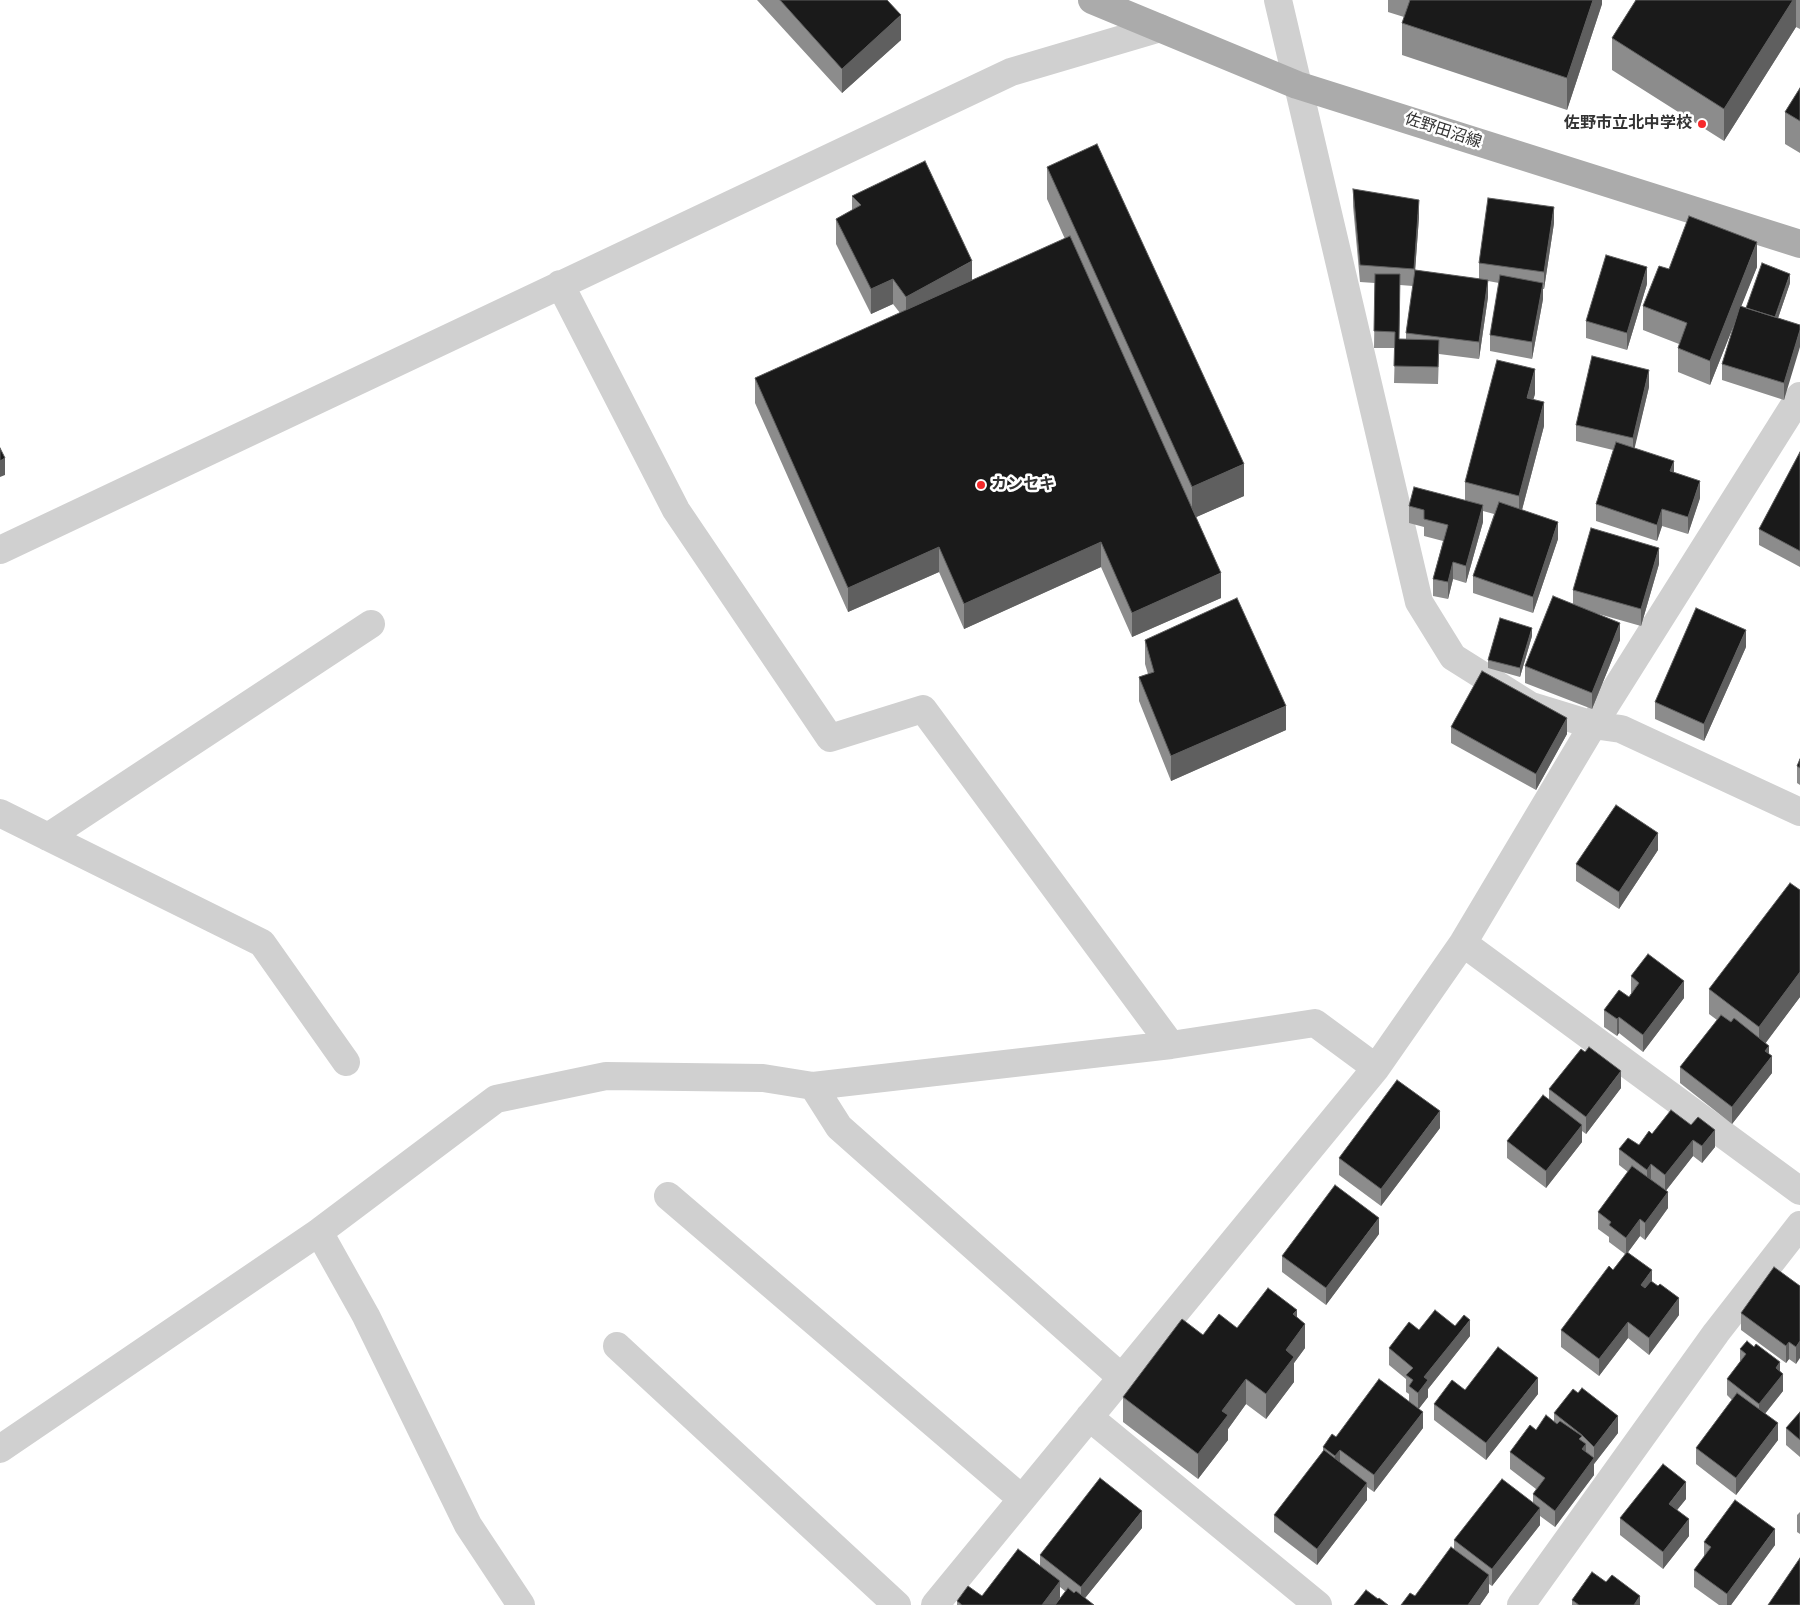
<!DOCTYPE html>
<html>
<head>
<meta charset="utf-8">
<style>
  body { margin:0 }
  canvas { display:block; background:#fff }
</style>
</head>
<body>
<canvas width="1800" height="1605"></canvas>
<script>
const ctx = document.querySelector('canvas').getContext('2d');
ctx.lineJoin = 'round';
function toPath(rows) {
  const path = new Path2D();
  for (const r of rows) {
    path.moveTo(r[0], r[1]);
    for (let i = 2; i < r.length; i += 2) path.lineTo(r[i], r[i + 1]);
  }
  return path;
}
function trace(path, color, width, dash) {
  ctx.strokeStyle = color;
  ctx.lineWidth = width;
  ctx.lineCap = dash ? 'butt' : 'round';
  ctx.setLineDash(dash || []);
  ctx.stroke(path);
}
function fillPath(path, color) {
  ctx.fillStyle = color;
  ctx.fill(path, 'evenodd');
}
function drawText(font, color, halo, rows, align = 'center') {
  ctx.font = font + ' "DM Sans","Noto Sans JP",sans-serif';
  ctx.lineWidth = 5;
  ctx.setLineDash([]);
  ctx.textBaseline = 'middle';
  ctx.strokeStyle = halo;
  ctx.fillStyle = color;
  for (const [text, x, y, turn = 0] of rows) {
    ctx.save();
    ctx.translate(x, y);
    ctx.rotate((+turn || 0) * Math.PI / 180);
    ctx.textAlign = isNaN(turn) ? turn : align;
    if (halo) ctx.strokeText(text, 0, 0);
    ctx.fillText(text, 0, 0);
    ctx.restore();
  }
}
trace(toPath([
  [1278,0,1419,602,1453,657,1531,706,1593,725,1621,729,1800,812],
  [560,284,676,510,830,738,923,709,1171,1045],
  [0,550,1011,72,1160,28],
  [0,813,262,943,346,1062],
  [48,837,371,624],
  [1463,943,1800,1191],
  [813,1086,839,1127,1122,1378],
  [668,1196,1022,1499],
  [319,1232,366,1316,468,1525,521,1605],
  [617,1346,897,1605],
  [1089,1417,1318,1605],
  [0,1449,319,1232,496,1099,606,1076,763,1078,813,1086,1171,1045,1315,1023,1376,1068],
  [935,1605,1376,1068,1463,943,1593,725,1800,396],
  [1521,1605,1716,1333,1800,1225]
]), '#d0d0d0', 28);
trace(toPath([
  [1092,0,1297,85,1800,244]
]), '#ababab', 28);
fillPath(toPath([
  [757,0,887,0,901,40,842,93],
  [1388,0,1602,0,1602,4,1567,110,1402,55,1402,23,1404,17,1388,12],
  [1636,0,1800,0,1800,29,1796,27,1724,141,1612,70,1612,38],
  [1800,88,1800,153,1785,144,1785,112],
  [1047,167,1244,496,1196,517,1221,598,1132,637,1101,567,964,629,939,572,848,612,755,403,755,378,900,313,893,304,871,314,836,244,836,219,852,210,852,196,972,280,1065,239,1047,199],
  [1353,189,1419,217,1415,270,1479,279,1479,263,1554,223,1544,289,1543,289,1543,299,1532,359,1490,351,1490,335,1499,283,1488,281,1488,297,1479,359,1439,354,1438,384,1394,383,1395,348,1374,348,1375,283,1360,282,1353,206],
  [1400,285,1413,286,1406,333,1406,339,1399,339],
  [1757,267,1741,306,1746,308,1790,283,1778,318,1800,325,1784,400,1722,380,1722,364,1735,322,1710,385,1678,372,1678,348,1679,344,1643,330,1643,306,1669,269],
  [1647,284,1627,350,1586,338,1586,321],
  [1649,387,1634,448,1674,472,1700,498,1688,534,1662,526,1657,541,1596,521,1596,504,1613,450,1576,441,1576,425],
  [1535,394,1533,399,1544,426,1522,510,1558,539,1533,613,1473,593,1473,576,1494,514,1483,511,1483,522,1466,583,1453,579,1448,599,1433,596,1433,579,1443,541,1424,536,1424,527,1409,523,1409,506,1465,501,1465,482],
  [1800,452,1800,567,1759,545,1759,529],
  [1659,564,1641,626,1595,613,1620,640,1592,709,1525,683,1525,666,1573,604,1573,590],
  [1532,636,1520,677,1488,668,1488,660],
  [1145,640,1286,730,1171,781,1139,701,1139,677,1148,674,1145,664],
  [1746,647,1704,741,1655,719,1655,702],
  [1451,727,1567,734,1536,790,1451,743],
  [1800,759,1800,785,1797,783,1797,766],
  [1658,850,1619,909,1576,881,1576,864],
  [1800,890,1800,997,1765,1043,1772,1073,1732,1124,1680,1083,1680,1067,1717,1020,1709,1014,1709,989],
  [1631,976,1684,998,1643,1052,1619,1033,1617,1036,1604,1027,1604,1010,1629,997,1631,994],
  [1621,1088,1586,1134,1582,1131,1582,1142,1546,1188,1507,1158,1507,1141,1549,1100,1549,1089],
  [1671,1110,1715,1147,1702,1163,1693,1156,1666,1190,1668,1208,1645,1240,1640,1236,1628,1252,1679,1315,1649,1355,1628,1338,1599,1376,1561,1347,1561,1330,1613,1270,1625,1254,1609,1242,1609,1237,1598,1229,1598,1212,1628,1172,1619,1165,1619,1149,1639,1145,1652,1134],
  [1440,1128,1381,1206,1339,1175,1339,1158],
  [1379,1234,1326,1305,1282,1272,1282,1256],
  [1800,1286,1796,1364,1789,1359,1786,1363,1741,1330,1741,1313],
  [1297,1317,1305,1348,1294,1363,1294,1382,1266,1419,1246,1404,1228,1429,1228,1440,1198,1479,1123,1422,1123,1397,1237,1328],
  [1455,1326,1470,1336,1428,1389,1428,1397,1419,1408,1423,1428,1374,1492,1367,1487,1367,1500,1317,1565,1274,1532,1274,1515,1323,1452,1323,1447,1336,1437,1409,1401,1409,1394,1406,1392,1406,1379,1389,1365,1389,1348,1419,1330],
  [1740,1349,1780,1372,1783,1391,1765,1414,1778,1440,1736,1495,1696,1464,1696,1448,1732,1400,1727,1395,1727,1379,1740,1362],
  [1538,1394,1486,1460,1434,1420,1434,1404],
  [1800,1412,1800,1457,1786,1445,1786,1428],
  [1554,1413,1618,1433,1594,1464,1594,1475,1555,1527,1540,1516,1540,1525,1492,1586,1489,1584,1489,1592,1480,1605,1401,1605,1415,1596,1454,1550,1454,1540,1533,1503,1533,1494,1536,1489,1510,1469,1510,1452,1536,1430,1554,1421],
  [1686,1499,1677,1510,1689,1536,1663,1569,1620,1535,1620,1518],
  [1800,1512,1800,1534,1797,1532,1797,1515],
  [1142,1528,1085,1598,1066,1592,1060,1587,1060,1598,1055,1605,957,1605,957,1601,982,1596,1040,1566,1040,1555],
  [1704,1542,1775,1545,1731,1605,1719,1605,1694,1587,1694,1570,1704,1557],
  [1606,1582,1640,1605,1572,1605,1572,1600]
]), '#8c8c8c');
fillPath(toPath([
  [1593,0,1602,0,1602,4,1567,110,1567,78],
  [1793,0,1796,0,1796,27,1724,141,1724,109],
  [901,15,901,40,842,93,842,69],
  [1419,200,1419,217,1414,286,1414,269],
  [1554,207,1554,223,1544,289,1544,272],
  [1757,242,1757,267,1710,385,1710,361],
  [972,261,972,286,906,321,906,297],
  [1647,267,1647,284,1627,350,1627,333],
  [1790,274,1790,283,1775,327,1775,319],
  [893,279,893,304,871,314,871,289],
  [1488,280,1488,297,1479,359,1479,342],
  [1543,283,1543,299,1532,359,1532,342],
  [1800,330,1800,347,1784,400,1784,383],
  [1535,369,1535,394,1527,422,1527,398],
  [1649,370,1649,387,1633,455,1633,438],
  [1544,402,1544,426,1519,521,1519,496],
  [5,458,5,475,0,477,0,461],
  [1674,461,1674,478,1670,471],
  [1244,464,1244,496,1192,519,1192,487],
  [1700,481,1700,498,1688,534,1688,517],
  [1483,505,1483,522,1466,583,1466,566],
  [1662,509,1662,526,1657,541,1657,525],
  [1558,522,1558,539,1533,613,1533,597],
  [1101,542,1101,567,964,629,964,604],
  [939,547,939,572,848,612,848,588],
  [1659,548,1659,564,1641,626,1641,609],
  [1453,562,1453,579,1448,599,1448,582],
  [1221,573,1221,598,1132,637,1132,613],
  [1620,623,1620,640,1592,709,1592,693],
  [1532,628,1532,636,1520,677,1520,668],
  [1746,630,1746,647,1704,741,1704,724],
  [1286,706,1286,730,1171,781,1171,756],
  [1567,718,1567,734,1536,790,1536,774],
  [1658,833,1658,850,1619,909,1619,892],
  [1800,972,1800,997,1759,1052,1759,1027],
  [1684,981,1684,998,1643,1052,1643,1035],
  [1619,1017,1619,1033,1617,1036,1617,1019],
  [1769,1046,1769,1060,1772,1056,1772,1073,1732,1124,1732,1107,1765,1051],
  [1621,1071,1621,1088,1586,1134,1586,1117],
  [1440,1111,1440,1128,1381,1206,1381,1189],
  [1582,1125,1582,1142,1546,1188,1546,1171],
  [1715,1130,1715,1147,1702,1163,1702,1146],
  [1693,1140,1693,1156,1665,1192,1665,1175],
  [1651,1164,1651,1181,1647,1186,1647,1170],
  [1668,1192,1668,1208,1645,1240,1645,1223],
  [1379,1218,1379,1234,1326,1305,1326,1288],
  [1640,1219,1640,1236,1626,1255,1626,1238],
  [1652,1270,1652,1287,1641,1301,1641,1285],
  [1679,1298,1679,1315,1649,1355,1649,1338],
  [1297,1310,1297,1334,1293,1314],
  [1470,1320,1470,1336,1428,1389,1428,1397,1418,1410,1418,1393,1424,1377],
  [1628,1322,1628,1338,1599,1376,1599,1359],
  [1305,1324,1305,1348,1294,1363,1294,1382,1266,1419,1266,1394,1286,1350],
  [1800,1341,1800,1358,1796,1364,1796,1347],
  [1789,1342,1789,1359,1786,1363,1786,1346],
  [1780,1362,1780,1377,1783,1374,1783,1391,1759,1421,1759,1404,1776,1368],
  [1538,1378,1538,1394,1486,1460,1486,1443],
  [1246,1379,1246,1404,1228,1429,1228,1440,1198,1479,1198,1454,1222,1411],
  [1423,1412,1423,1428,1374,1492,1374,1475],
  [1618,1416,1618,1433,1594,1464,1594,1475,1555,1527,1555,1511,1594,1458,1594,1447],
  [1778,1423,1778,1440,1736,1495,1736,1478],
  [1586,1444,1586,1461,1582,1449],
  [1340,1450,1340,1467,1335,1473,1335,1456],
  [1686,1482,1686,1499,1669,1520,1669,1504],
  [1367,1483,1367,1500,1317,1565,1317,1549],
  [1540,1508,1540,1525,1492,1586,1492,1569],
  [1142,1511,1142,1528,1081,1603,1081,1587],
  [1689,1519,1689,1536,1663,1569,1663,1552],
  [1775,1529,1775,1545,1731,1605,1727,1605,1727,1594],
  [1489,1575,1489,1592,1480,1605,1468,1605],
  [1060,1581,1060,1598,1055,1605,1042,1605],
  [1640,1596,1640,1605,1634,1605]
]), '#5f5f5f');
const building = toPath([
  [780,0,887,0,901,15,842,69,780,0],
  [1410,0,1593,0,1567,78,1402,23,1410,0],
  [1636,0,1793,0,1724,109,1612,38,1636,0],
  [1800,88,1800,121,1785,112,1800,88],
  [1097,144,1244,464,1192,487,1047,167,1097,144],
  [925,161,972,261,906,297,893,279,871,289,836,219,861,205,852,196,925,161],
  [1353,189,1419,200,1414,269,1360,265,1353,189],
  [1488,198,1554,207,1544,272,1479,263,1488,198],
  [1689,216,1757,242,1710,361,1678,348,1687,323,1643,306,1659,266,1669,269,1689,216],
  [1070,236,1221,573,1132,613,1101,542,964,604,939,547,848,588,755,378,1070,236],
  [1606,255,1647,267,1627,333,1586,321,1606,255],
  [1762,263,1790,274,1775,317,1746,308,1762,263],
  [1415,270,1488,280,1479,342,1406,333,1415,270],
  [1375,274,1400,274,1399,339,1439,340,1438,367,1394,366,1395,332,1374,331,1375,274],
  [1500,275,1543,283,1532,342,1490,335,1500,275],
  [1740,306,1800,325,1800,330,1784,383,1722,364,1740,306],
  [1592,356,1649,370,1633,438,1576,425,1592,356],
  [1497,360,1535,369,1527,398,1544,402,1519,496,1465,482,1497,360],
  [1616,442,1674,461,1670,471,1700,481,1688,517,1662,509,1657,525,1596,504,1616,442],
  [0,448,5,458,0,461,0,448],
  [1800,452,1800,551,1759,529,1800,452],
  [1414,487,1483,505,1466,566,1453,562,1448,582,1433,579,1448,525,1424,519,1424,510,1409,506,1414,487],
  [1499,502,1558,522,1533,597,1473,576,1499,502],
  [1591,528,1659,548,1641,609,1573,590,1591,528],
  [1553,596,1620,623,1592,693,1525,666,1553,596],
  [1237,598,1286,706,1171,756,1139,677,1154,672,1145,640,1237,598],
  [1696,608,1746,630,1704,724,1655,702,1696,608],
  [1500,618,1532,628,1520,668,1488,660,1500,618],
  [1482,671,1567,718,1536,774,1451,727,1482,671],
  [1800,759,1800,768,1797,766,1800,759],
  [1616,805,1658,833,1619,892,1576,864,1616,805],
  [1790,883,1800,890,1800,972,1759,1027,1709,989,1790,883],
  [1648,954,1684,981,1643,1035,1619,1017,1617,1019,1604,1010,1619,990,1629,997,1639,983,1631,976,1648,954],
  [1721,1015,1731,1022,1734,1018,1769,1046,1765,1051,1772,1056,1732,1107,1680,1067,1721,1015],
  [1589,1047,1621,1071,1586,1117,1549,1089,1581,1049,1585,1052,1589,1047],
  [1397,1080,1440,1111,1381,1189,1339,1158,1397,1080],
  [1543,1095,1582,1125,1546,1171,1507,1141,1543,1095],
  [1671,1110,1691,1125,1698,1117,1715,1130,1702,1146,1693,1140,1665,1175,1651,1164,1647,1170,1619,1149,1628,1138,1639,1145,1649,1131,1652,1134,1671,1110],
  [1632,1166,1668,1192,1645,1223,1640,1219,1626,1238,1609,1225,1611,1222,1598,1212,1632,1166],
  [1335,1185,1379,1218,1326,1288,1282,1256,1335,1185],
  [1627,1252,1652,1270,1641,1285,1645,1288,1651,1281,1658,1286,1660,1284,1679,1298,1649,1338,1628,1322,1599,1359,1561,1330,1609,1266,1613,1270,1627,1252],
  [1774,1267,1800,1286,1800,1341,1796,1347,1789,1342,1786,1346,1741,1313,1774,1267],
  [1268,1288,1297,1310,1293,1314,1305,1324,1286,1350,1294,1357,1266,1394,1246,1379,1222,1411,1228,1415,1198,1454,1123,1397,1182,1319,1203,1335,1219,1314,1237,1328,1268,1288],
  [1435,1310,1455,1326,1464,1315,1470,1320,1424,1377,1428,1380,1418,1393,1409,1386,1413,1380,1406,1375,1413,1368,1389,1348,1409,1322,1419,1330,1435,1310],
  [1747,1341,1754,1347,1756,1344,1780,1362,1776,1368,1783,1374,1759,1404,1727,1379,1746,1354,1740,1349,1747,1341],
  [1498,1347,1538,1378,1486,1443,1434,1404,1452,1380,1465,1390,1498,1347],
  [1379,1379,1423,1412,1374,1475,1340,1450,1335,1456,1323,1447,1332,1434,1336,1437,1379,1379],
  [1582,1388,1618,1416,1594,1447,1582,1435,1554,1413,1573,1389,1578,1393,1582,1388],
  [1737,1393,1778,1423,1736,1478,1696,1448,1737,1393],
  [1800,1412,1800,1440,1786,1428,1800,1412],
  [1546,1415,1557,1424,1560,1421,1582,1436,1579,1439,1586,1444,1582,1449,1594,1458,1555,1511,1533,1494,1545,1478,1510,1452,1530,1425,1536,1430,1546,1415],
  [1324,1450,1367,1483,1317,1549,1274,1515,1324,1450],
  [1663,1464,1686,1482,1669,1504,1689,1519,1663,1552,1620,1518,1663,1464],
  [1100,1478,1142,1511,1081,1587,1040,1555,1100,1478],
  [1502,1479,1540,1508,1492,1569,1454,1540,1502,1479],
  [1735,1500,1775,1529,1727,1594,1694,1570,1711,1547,1704,1542,1735,1500],
  [1451,1547,1489,1575,1468,1605,1401,1605,1410,1593,1415,1596,1451,1547],
  [1018,1549,1060,1581,1042,1605,962,1605,957,1601,968,1586,982,1596,1018,1549],
  [1800,1558,1800,1605,1768,1605,1800,1558],
  [1592,1572,1606,1582,1612,1575,1640,1596,1634,1605,1579,1605,1572,1600,1592,1572],
  [1068,1588,1074,1593,1076,1591,1094,1605,1055,1605,1068,1588],
  [1366,1590,1378,1599,1379,1598,1388,1605,1354,1605,1366,1590]
]);
fillPath(building, '#1a1a1a');
trace(building, '#5f5f5f', 1);
for (const [x, y, r, color] of [
  [1702,124,5,"#f5292b"],
  [981,485,5,"#f5292b"]
]) {
  const dot = new Path2D();
  dot.arc(x, y, r, 0, 2 * Math.PI);
  ctx.fillStyle = color;
  ctx.fill(dot);
  trace(dot, '#fff', 2);
}
drawText('bold 16px', '#333', '#fff', [
  ["佐野市立北中学校",1692,124],
  ["カンセキ",991,485,"left"]
], 'right');
drawText('16px', '#333', '#fff', [
  ["佐野田沼線",1443,131,18]
]);
</script>
</body>
</html>
